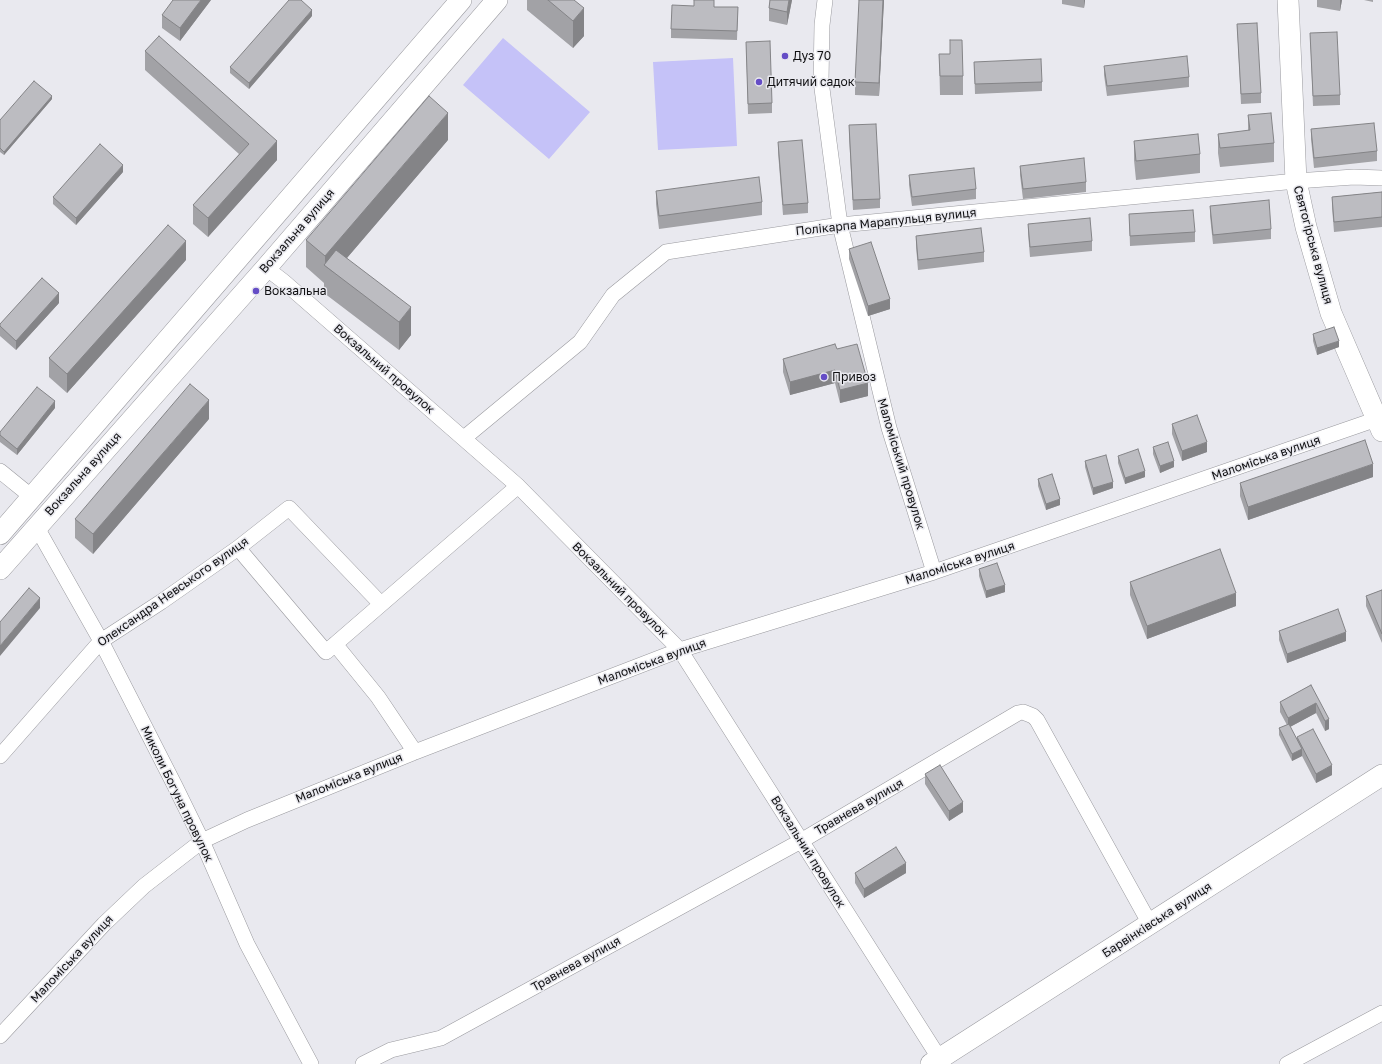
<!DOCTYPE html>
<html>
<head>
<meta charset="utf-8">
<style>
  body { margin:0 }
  canvas { display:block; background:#e9e9ef }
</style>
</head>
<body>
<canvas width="1382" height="1064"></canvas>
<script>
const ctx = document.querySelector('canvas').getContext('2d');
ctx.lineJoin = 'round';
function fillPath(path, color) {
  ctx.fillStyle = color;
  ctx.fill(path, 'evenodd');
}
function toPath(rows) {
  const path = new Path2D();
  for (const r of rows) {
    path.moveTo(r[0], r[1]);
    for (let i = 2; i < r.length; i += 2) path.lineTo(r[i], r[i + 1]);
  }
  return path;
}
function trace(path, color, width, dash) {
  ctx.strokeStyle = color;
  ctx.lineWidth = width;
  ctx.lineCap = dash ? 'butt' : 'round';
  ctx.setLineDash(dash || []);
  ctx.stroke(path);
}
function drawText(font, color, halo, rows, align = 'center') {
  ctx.font = font + ' "Golos Text",sans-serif';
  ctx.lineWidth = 3;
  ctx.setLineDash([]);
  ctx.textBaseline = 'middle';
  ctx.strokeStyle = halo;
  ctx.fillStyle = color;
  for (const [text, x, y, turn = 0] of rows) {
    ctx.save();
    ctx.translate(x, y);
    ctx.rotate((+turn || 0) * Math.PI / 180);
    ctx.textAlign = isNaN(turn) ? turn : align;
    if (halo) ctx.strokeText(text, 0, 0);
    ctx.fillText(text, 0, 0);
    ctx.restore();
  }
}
fillPath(toPath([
  [503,38,590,112,549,159,463,85],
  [733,58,737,146,658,150,653,62]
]), '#c5c2f8');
const street = toPath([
  [825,0,822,25,821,81,840,225,889,428,934,572],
  [266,268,283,281,518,486,680,650,943,1064],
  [464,438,580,342,613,295,666,252,840,225,1296,181,1354,177,1382,178],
  [0,471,32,497],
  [36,526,101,641,175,786,202,841,247,944,311,1064],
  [238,548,326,652,518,486],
  [335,644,378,697,415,752],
  [0,756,101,641,161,602,238,548,289,508,381,604],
  [0,1036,104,924,144,886,202,841,247,820,415,752,680,650,934,572,1377,419],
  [363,1064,391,1050,441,1038,801,841,1018,713,1023,712,1033,716,1037,720,1150,924],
  [1287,1064,1382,1013]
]);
const secondary = toPath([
  [1288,0,1296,181,1306,227,1331,313,1382,431],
  [0,534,461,0],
  [0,569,266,268,497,0],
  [931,1064,1382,775]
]);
trace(street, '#9a9a9f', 16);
trace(secondary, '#9a9a9f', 22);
trace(street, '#fff', 15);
trace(secondary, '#fff', 21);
fillPath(toPath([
  [211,0,180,41,162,28,162,15],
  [527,0,574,0,584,36,573,48,527,10],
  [770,0,792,0,787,25,769,21,769,8],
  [884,0,879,96,855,95,855,82],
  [1062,0,1085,0,1084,8,1062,4],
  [1317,0,1342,0,1340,11,1317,7],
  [1364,0,1373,0,1373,2],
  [714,7,738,7,737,40,671,38,671,29],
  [312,16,249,89,230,73,230,67],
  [1237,24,1261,93,1261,103,1241,104],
  [1310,33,1340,95,1340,105,1313,106],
  [950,40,963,76,963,95,940,95,939,54,950,54],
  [746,42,772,103,772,113,748,114],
  [145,51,277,160,208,237,193,224,193,205,239,154,145,70],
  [974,62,1042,82,1042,91,975,94],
  [1104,66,1189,77,1189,87,1107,96,1104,75],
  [52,99,4,155,0,152,0,120],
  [1248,115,1274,143,1274,162,1220,167,1218,153,1218,134,1248,131],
  [849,125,880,199,880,208,853,210,849,135],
  [1311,129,1377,151,1377,161,1314,168,1311,139],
  [448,140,347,258,411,335,399,350,324,293,324,283,306,267,306,240],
  [1134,141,1200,154,1200,173,1136,180,1134,160],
  [778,142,808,203,808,213,783,215,778,152],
  [1020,166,1086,182,1086,192,1023,199,1020,175],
  [123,172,76,225,53,204,53,197],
  [909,175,976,189,976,199,912,206,909,185],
  [656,191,762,202,762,215,659,229,656,204],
  [1382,192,1382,227,1334,232,1332,207,1332,197],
  [1210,206,1271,229,1271,239,1213,244,1210,216],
  [1129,214,1195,232,1195,242,1130,246],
  [1028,224,1092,241,1092,251,1030,257,1028,233],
  [916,236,984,252,984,262,918,270,916,246],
  [849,249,890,309,868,316,849,259],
  [186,260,67,393,49,377,49,358],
  [59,303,16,350,0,336,0,324],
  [1313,334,1339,347,1317,355,1313,341],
  [837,349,868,396,840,403,835,383,790,395,783,372,783,359],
  [55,408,17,455,0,442,0,432],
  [209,419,93,554,75,538,75,519],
  [1172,424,1207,452,1182,461,1172,434],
  [1153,447,1174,467,1160,473,1153,454],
  [1118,456,1145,477,1125,484,1118,463],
  [1085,461,1113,488,1093,495,1085,467],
  [1373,477,1248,520,1240,496,1240,483],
  [1038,479,1060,505,1046,510,1038,486],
  [979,569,1005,592,986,598,979,576],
  [1130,582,1236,606,1147,639,1130,595],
  [1382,590,1382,643,1366,606,1366,596],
  [1279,631,1346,641,1287,663,1279,640],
  [1311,685,1329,729,1325,731,1316,713,1290,727,1297,740,1297,737,1332,775,1316,783,1302,756,1292,761,1279,735,1279,728,1287,725,1280,712,1280,702],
  [925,774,963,812,949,821,925,784],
  [855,873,906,873,864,898,855,883]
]), '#a2a2a6');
fillPath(toPath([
  [201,0,211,0,180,41,180,28],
  [789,0,792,0,787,25,787,12],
  [883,0,884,0,879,96,879,83],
  [1084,0,1085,0,1084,8],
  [1340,0,1342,0,1340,11],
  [584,8,584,36,573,48,573,21],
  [312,10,312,16,249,89,249,83],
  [52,96,52,99,4,155,4,152],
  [448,113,448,140,334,273,325,266,325,256],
  [277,141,277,160,208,237,208,218],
  [123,165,123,172,76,225,76,218],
  [186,241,186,260,67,393,67,374],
  [59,293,59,303,16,350,16,341],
  [890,299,890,309,868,316,868,306],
  [411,307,411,335,399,350,399,322],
  [1339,341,1339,347,1317,355,1317,348],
  [835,370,835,383,790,395,790,382],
  [868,383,868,396,840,403,840,390],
  [209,400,209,419,93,554,93,534],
  [55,401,55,408,17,455,17,449],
  [1207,442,1207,452,1182,461,1182,451],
  [1174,461,1174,467,1160,473,1160,466],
  [1373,464,1373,477,1248,520,1248,507],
  [1145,471,1145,477,1125,484,1125,478],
  [1113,482,1113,488,1093,495,1093,488],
  [1060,499,1060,505,1046,510,1046,504],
  [1005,585,1005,592,986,598,986,591],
  [1236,593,1236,606,1147,639,1147,626],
  [40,598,40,608,0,656,0,646],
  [1346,632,1346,641,1287,663,1287,654],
  [1316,703,1316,713,1288,728,1288,718],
  [1329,719,1329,729,1325,731,1325,721],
  [1302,749,1302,756,1292,761,1292,754],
  [1332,765,1332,775,1316,783,1316,774],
  [963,802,963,812,949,821,949,811],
  [906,863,906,873,864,898,864,889]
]), '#848487');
const building = toPath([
  [173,0,201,0,180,28,162,15,173,0],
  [289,0,301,0,312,10,249,83,230,67,289,0],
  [548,0,574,0,584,8,573,21,548,0],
  [694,0,714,0,714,7,738,7,737,31,671,29,672,5,694,6,694,0],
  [770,0,789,0,787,12,769,8,770,0],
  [859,0,883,0,879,83,855,82,859,0],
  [1257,23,1261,93,1241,94,1237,24,1257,23],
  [1337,32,1340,95,1313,96,1310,33,1337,32],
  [159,36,277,141,208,218,193,205,249,144,145,51,159,36],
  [950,40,962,40,963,76,940,76,939,54,950,54,950,40],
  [770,41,772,103,748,104,746,42,770,41],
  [1187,56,1189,77,1107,86,1104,66,1187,56],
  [1041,59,1042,82,975,84,974,62,1041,59],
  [34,81,52,96,4,152,0,148,0,120,34,81],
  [429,96,448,113,325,256,306,240,429,96],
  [1271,113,1274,143,1220,148,1218,134,1250,130,1248,115,1271,113],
  [1374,123,1377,151,1314,158,1311,129,1374,123],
  [876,124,880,199,853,200,849,125,876,124],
  [1198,134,1200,154,1136,161,1134,141,1198,134],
  [802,140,808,203,783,205,778,142,802,140],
  [100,144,123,165,76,218,53,197,100,144],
  [1084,158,1086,182,1023,189,1020,166,1084,158],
  [974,168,976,189,912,197,909,175,974,168],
  [759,177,762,202,659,216,656,191,759,177],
  [1382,192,1382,217,1334,222,1332,197,1382,192],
  [1269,200,1271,229,1213,235,1210,206,1269,200],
  [1193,210,1195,232,1130,236,1129,214,1193,210],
  [1090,218,1092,241,1030,247,1028,224,1090,218],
  [168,225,186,241,67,374,49,358,168,225],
  [981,228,984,252,918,260,916,236,981,228],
  [871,242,890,299,868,306,849,249,871,242],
  [336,250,411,307,399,322,324,265,336,250],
  [42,278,59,293,16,341,0,326,0,324,42,278],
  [1334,327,1339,341,1317,348,1313,334,1334,327],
  [835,344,837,349,857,344,868,383,840,390,835,370,790,382,783,359,835,344],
  [190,384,209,400,93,534,75,519,190,384],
  [37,387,55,401,17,449,0,435,0,432,37,387],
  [1197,415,1207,442,1182,451,1172,424,1197,415],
  [1365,440,1373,464,1248,507,1240,483,1365,440],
  [1168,442,1174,461,1160,466,1153,447,1168,442],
  [1138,449,1145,471,1125,478,1118,456,1138,449],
  [1106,455,1113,482,1093,488,1085,461,1106,455],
  [1052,474,1060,499,1046,504,1038,479,1052,474],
  [1220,549,1236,593,1147,626,1130,582,1220,549],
  [997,563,1005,585,986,591,979,569,997,563],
  [29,588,40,598,0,646,0,622,29,588],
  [1382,590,1382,634,1366,596,1382,590],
  [1338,609,1346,632,1287,654,1279,631,1338,609],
  [1311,685,1329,719,1325,721,1316,703,1288,718,1280,702,1311,685],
  [1289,724,1302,749,1292,754,1279,728,1289,724],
  [1313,729,1332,765,1316,774,1297,737,1313,729],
  [940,765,963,802,949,811,925,774,940,765],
  [896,847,906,863,864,889,855,873,896,847]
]);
fillPath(building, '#bcbcc1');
trace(building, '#848487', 1);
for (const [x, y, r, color] of [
  [785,56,4,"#654dc6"],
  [759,82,4,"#654dc6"],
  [256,291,4,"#654dc6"],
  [824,377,4,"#654dc6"]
]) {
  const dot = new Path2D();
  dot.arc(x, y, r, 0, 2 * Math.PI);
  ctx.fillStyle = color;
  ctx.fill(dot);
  trace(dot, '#e9e9ef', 1.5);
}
drawText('12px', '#101012', '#e9e9ef', [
  ["Дуз 70",793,56],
  ["Дитячий садок",767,82],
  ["Вокзальна",264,291],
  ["Привоз",832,377]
], 'left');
drawText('12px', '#101012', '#e9e9ef', [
  ["Полікарпа Марапульця вулиця",886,222,-6],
  ["Вокзальна вулиця",297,231,-49],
  ["Святогірська вулиця",1313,245,75],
  ["Вокзальний провулок",384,369,41],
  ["Маломіська вулиця",1266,458,-19],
  ["Маломіський провулок",901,464,73],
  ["Вокзальна вулиця",83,474,-48],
  ["Маломіська вулиця",960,563,-18],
  ["Вокзальний провулок",620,590,45],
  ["Олександра Невського вулиця",173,592,-35],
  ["Маломіська вулиця",652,662,-20],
  ["Маломіська вулиця",349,778,-22],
  ["Миколи Богуна провулок",177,794,64],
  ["Травнева вулиця",859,807,-30],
  ["Вокзальний провулок",808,852,58],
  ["Барвінківська вулиця",1157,920,-33],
  ["Маломіська вулиця",72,959,-47],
  ["Травнева вулиця",576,964,-29]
]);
</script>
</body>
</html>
